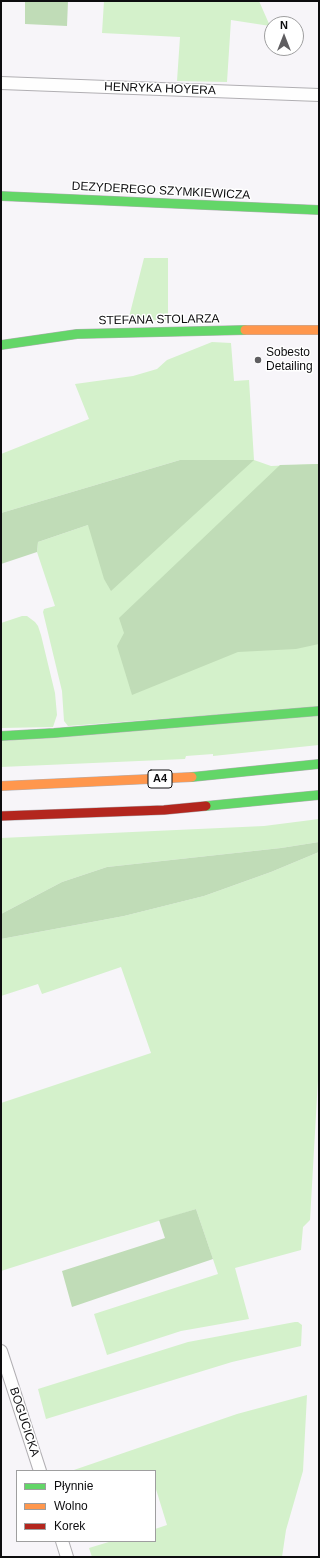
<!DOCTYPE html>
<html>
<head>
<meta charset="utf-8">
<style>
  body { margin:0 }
  #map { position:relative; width:320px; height:1558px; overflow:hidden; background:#f7f5f9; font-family:Helvetica,sans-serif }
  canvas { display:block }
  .frame { position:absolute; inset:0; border:2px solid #0d0d0f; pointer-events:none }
  .legend { position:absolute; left:16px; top:1470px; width:140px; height:72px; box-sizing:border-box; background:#fff; border:1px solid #9e9e9f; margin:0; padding:5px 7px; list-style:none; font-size:12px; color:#0d0d0f }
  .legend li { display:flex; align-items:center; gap:8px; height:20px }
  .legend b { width:20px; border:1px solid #9e9e9f }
  .north { position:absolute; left:264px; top:16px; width:40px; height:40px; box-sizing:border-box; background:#fff; border:1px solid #9e9e9f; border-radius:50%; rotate:0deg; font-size:11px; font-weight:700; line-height:16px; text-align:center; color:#0d0d0f }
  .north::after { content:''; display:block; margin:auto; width:14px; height:18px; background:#5f5e61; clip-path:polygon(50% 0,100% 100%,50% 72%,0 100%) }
</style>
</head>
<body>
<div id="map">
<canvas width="320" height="1558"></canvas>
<div class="frame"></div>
<ul class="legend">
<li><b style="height:5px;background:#63d668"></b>Płynnie</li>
<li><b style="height:5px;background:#ff974d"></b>Wolno</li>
<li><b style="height:5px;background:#b3261e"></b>Korek</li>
</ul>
<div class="north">N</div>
</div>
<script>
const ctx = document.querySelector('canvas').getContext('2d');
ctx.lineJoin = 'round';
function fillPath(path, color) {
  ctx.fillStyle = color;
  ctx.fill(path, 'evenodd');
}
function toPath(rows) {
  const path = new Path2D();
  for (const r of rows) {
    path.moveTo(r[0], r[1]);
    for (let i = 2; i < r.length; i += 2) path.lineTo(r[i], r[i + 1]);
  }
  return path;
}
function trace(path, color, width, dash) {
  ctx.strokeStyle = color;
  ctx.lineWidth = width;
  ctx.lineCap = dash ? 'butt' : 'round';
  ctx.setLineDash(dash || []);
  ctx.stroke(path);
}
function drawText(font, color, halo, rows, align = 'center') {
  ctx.font = font + ' Helvetica,sans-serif';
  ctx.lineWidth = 3;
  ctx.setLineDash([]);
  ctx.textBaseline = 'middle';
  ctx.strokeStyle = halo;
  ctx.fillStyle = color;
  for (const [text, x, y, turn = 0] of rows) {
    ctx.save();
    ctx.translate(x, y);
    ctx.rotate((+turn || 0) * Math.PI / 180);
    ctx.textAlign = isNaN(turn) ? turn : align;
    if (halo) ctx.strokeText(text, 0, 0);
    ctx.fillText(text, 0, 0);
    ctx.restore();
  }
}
fillPath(toPath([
  [104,1,259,1,270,26,231,20,227,82,177,81,180,37,102,33],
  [144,258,168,258,168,320,128,321],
  [212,342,231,343,234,381,249,380,254,460,271,466,319,464,319,707,68,726,64,721,62,691,43,612,44,609,55,606,37,552,38,542,88,525,180,460,1,513,1,454,89,419,75,384,133,376,157,369,167,360],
  [22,616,27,616,35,622,38,626,41,635,55,693,57,715,53,727,1,728,1,623],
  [319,714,319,745,213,756,213,754,186,756,185,759,1,767,1,741],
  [319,819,319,842,281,848,107,867,62,882,1,914,1,838,264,826],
  [319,852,319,1062,310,1220,303,1227,301,1250,235,1268,249,1319,181,1331,107,1355,94,1314,218,1274,196,1209,1,1271,1,1103,151,1053,121,967,42,994,38,984,1,996,1,939,124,916,204,896,271,872],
  [295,1322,298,1322,302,1325,301,1346,232,1362,46,1419,38,1389,188,1342],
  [307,1395,303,1471,286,1530,282,1557,92,1557,89,1548,112,1541,155,1541,155,1529,167,1525,155,1486,155,1471,71,1471,237,1414]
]), '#d4f1cb');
fillPath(toPath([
  [25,1,68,1,67,26,25,24],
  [180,460,254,460,111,591,104,579,88,525,38,542,37,552,1,564,1,513],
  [319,464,319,644,296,649,238,652,132,695,117,646,124,633,119,618,280,465],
  [319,842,319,852,271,872,204,896,124,916,1,939,1,914,62,882,107,867,281,848],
  [196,1209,213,1259,72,1307,62,1271,165,1238,159,1220]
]), '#c0dcb7');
const street = toPath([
  [1,83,319,95],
  [1,1351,40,1471],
  [62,1541,67,1557]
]);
const fast = toPath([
  [1,196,319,210],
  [1,345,77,334,245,330],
  [1,736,54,733,319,711],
  [192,777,319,764],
  [206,806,319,795]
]);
const slow = toPath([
  [245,330,319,330],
  [1,786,192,777]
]);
const jam = toPath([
  [1,816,164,810,206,806]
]);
trace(street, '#b1afb3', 14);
trace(fast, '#b1afb3', 10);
trace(slow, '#b1afb3', 10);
trace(jam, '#b1afb3', 10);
trace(street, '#fefefe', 12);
trace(fast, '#63d668', 9);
trace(slow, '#ff974d', 9);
trace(jam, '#b3261e', 9);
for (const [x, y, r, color] of [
  [258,360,4,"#5f5e61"]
]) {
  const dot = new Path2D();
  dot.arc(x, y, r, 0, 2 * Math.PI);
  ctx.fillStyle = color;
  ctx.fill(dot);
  trace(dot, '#fff', 1.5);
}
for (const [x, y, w] of [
  [160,779,24]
]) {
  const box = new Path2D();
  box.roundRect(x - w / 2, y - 9, w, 18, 3);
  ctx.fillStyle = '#fff';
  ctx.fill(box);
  trace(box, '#0d0d0f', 1);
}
drawText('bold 11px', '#0d0d0f', null, [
  ["A4",160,779]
]);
drawText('12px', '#0d0d0f', '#fff', [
  ["HENRYKA HOYERA",160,89,2],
  ["DEZYDEREGO SZYMKIEWICZA",161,191,3],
  ["STEFANA STOLARZA",159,320,-1],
  ["BOGUCICKA",24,1422,72]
]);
drawText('12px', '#0d0d0f', '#fff', [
  ["Sobesto",266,353],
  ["Detailing",266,367]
], 'left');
</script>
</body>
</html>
